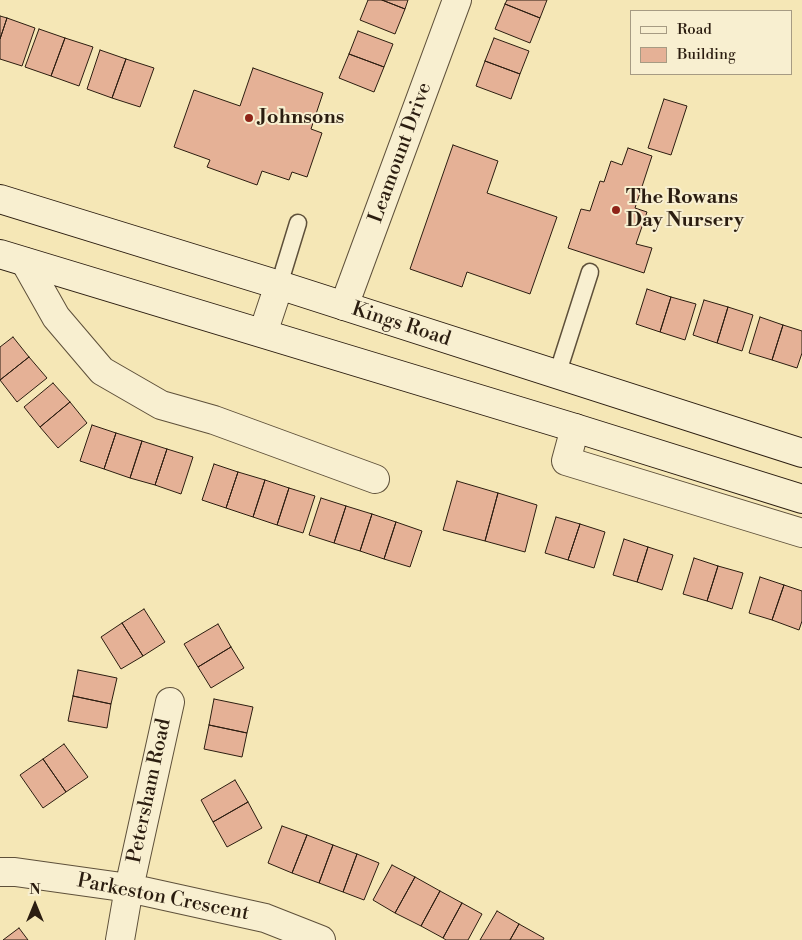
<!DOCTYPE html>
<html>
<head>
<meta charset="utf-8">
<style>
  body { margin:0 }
  #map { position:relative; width:802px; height:940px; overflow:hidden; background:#f5e7b6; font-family:"Libre Bodoni",serif }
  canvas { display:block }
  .legend { position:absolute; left:630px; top:10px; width:162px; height:65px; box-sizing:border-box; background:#f8efd0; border:1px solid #a69b83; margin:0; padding:6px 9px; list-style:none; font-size:15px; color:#2b1d10 }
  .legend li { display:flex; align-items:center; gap:10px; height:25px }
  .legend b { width:25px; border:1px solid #a69b83 }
  .north { position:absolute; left:10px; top:880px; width:50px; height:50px; -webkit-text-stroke:4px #f8efd0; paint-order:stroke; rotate:0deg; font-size:14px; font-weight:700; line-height:20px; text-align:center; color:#2b1d10 }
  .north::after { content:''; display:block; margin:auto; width:18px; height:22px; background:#2b1d10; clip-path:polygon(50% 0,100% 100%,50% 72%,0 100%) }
</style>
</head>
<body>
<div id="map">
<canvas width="802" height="940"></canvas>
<ul class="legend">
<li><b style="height:6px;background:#f8efd0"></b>Road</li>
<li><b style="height:14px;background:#e5b196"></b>Building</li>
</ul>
<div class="north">N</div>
</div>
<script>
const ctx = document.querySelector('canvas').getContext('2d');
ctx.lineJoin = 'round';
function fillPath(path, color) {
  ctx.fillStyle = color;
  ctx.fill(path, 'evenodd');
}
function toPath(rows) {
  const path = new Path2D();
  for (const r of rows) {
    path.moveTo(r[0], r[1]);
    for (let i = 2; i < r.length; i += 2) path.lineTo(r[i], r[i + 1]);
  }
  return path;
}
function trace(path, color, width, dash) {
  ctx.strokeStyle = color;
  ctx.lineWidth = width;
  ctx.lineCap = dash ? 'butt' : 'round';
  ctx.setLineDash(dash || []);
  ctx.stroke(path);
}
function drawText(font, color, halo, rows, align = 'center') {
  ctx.font = font + ' "Libre Bodoni",serif';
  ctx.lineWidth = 4;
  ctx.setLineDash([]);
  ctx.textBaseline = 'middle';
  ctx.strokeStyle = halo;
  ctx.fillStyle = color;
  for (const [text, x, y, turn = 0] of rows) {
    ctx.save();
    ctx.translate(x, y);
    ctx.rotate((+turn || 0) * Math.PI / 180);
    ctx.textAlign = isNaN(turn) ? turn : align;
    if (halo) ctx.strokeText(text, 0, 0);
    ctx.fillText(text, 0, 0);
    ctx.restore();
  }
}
const building = toPath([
  [368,0,382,0,405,9,395,34,360,20,368,0],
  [382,0,408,0,405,9,382,0],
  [507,0,547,0,540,18,505,4,507,0],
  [505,4,540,18,530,43,495,29,505,4],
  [0,16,7,18,0,39,0,16],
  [7,18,35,28,22,66,0,59,0,39,7,18],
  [39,29,65,38,51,76,25,67,39,29],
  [358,31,393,44,384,67,349,54,358,31],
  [65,38,93,47,79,86,51,76,65,38],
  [494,38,529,51,520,74,485,61,494,38],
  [100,50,126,59,112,98,87,89,100,50],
  [349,54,384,67,374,92,339,78,349,54],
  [126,59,154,68,140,107,112,98,126,59],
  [485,61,520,74,511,99,476,86,485,61],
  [253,68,323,93,311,129,322,133,307,177,292,172,289,180,262,171,257,185,207,167,210,160,174,147,194,90,240,106,253,68],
  [664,99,687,106,671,155,648,148,664,99],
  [453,145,498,161,487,193,557,217,530,294,467,272,462,287,410,269,453,145],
  [628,148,652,156,635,208,647,212,636,244,652,248,644,273,568,248,581,209,590,211,600,181,604,182,611,161,622,165,628,148],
  [647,289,671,297,660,332,636,324,647,289],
  [671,297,696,304,685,340,660,332,671,297],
  [704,300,728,307,717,343,693,335,704,300],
  [728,307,753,315,742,351,717,343,728,307],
  [760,317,783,325,772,360,749,353,760,317],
  [783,325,802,331,802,353,797,368,772,360,783,325],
  [13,337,29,357,0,380,0,347,13,337],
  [29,357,47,378,17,402,0,380,29,357],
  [53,383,70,402,40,427,24,407,53,383],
  [70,402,87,423,58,448,40,427,70,402],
  [92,425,116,433,104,469,80,461,92,425],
  [116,433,142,441,130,478,104,469,116,433],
  [142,441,167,449,155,485,130,478,142,441],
  [167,449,193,457,181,494,155,485,167,449],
  [214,464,238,472,226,508,202,500,214,464],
  [238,472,265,480,253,517,226,508,238,472],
  [265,480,289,488,277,525,253,517,265,480],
  [457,481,498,493,485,541,443,530,457,481],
  [289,488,315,496,303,533,277,525,289,488],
  [498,493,537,505,525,552,485,541,498,493],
  [321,498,346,506,334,543,309,535,321,498],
  [346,506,372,514,360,551,334,543,346,506],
  [372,514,396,522,384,559,360,551,372,514],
  [556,517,580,524,568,560,545,553,556,517],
  [396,522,422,531,410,567,384,559,396,522],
  [580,524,605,532,594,568,568,560,580,524],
  [624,539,648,547,637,582,613,575,624,539],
  [648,547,673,555,662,590,637,582,648,547],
  [694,558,718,566,707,601,683,594,694,558],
  [718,566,743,573,732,609,707,601,718,566],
  [760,577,784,585,772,620,749,613,760,577],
  [784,585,802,591,802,621,799,630,772,620,784,585],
  [144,609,165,642,143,656,122,623,144,609],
  [122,623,143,656,121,669,101,637,122,623],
  [218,624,231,647,198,667,184,644,218,624],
  [231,647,244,668,211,688,198,667,231,647],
  [78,670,117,678,111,704,73,696,78,670],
  [73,696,111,704,107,728,68,721,73,696],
  [214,699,253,707,247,733,209,725,214,699],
  [209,725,247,733,242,757,204,749,209,725],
  [64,744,88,777,66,792,43,759,64,744],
  [43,759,66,792,43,808,20,775,43,759],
  [235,780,248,802,213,822,201,800,235,780],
  [248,802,262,828,227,847,213,822,248,802],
  [282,826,307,835,292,873,268,863,282,826],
  [307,835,333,845,319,883,292,873,307,835],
  [333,845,357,854,343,892,319,883,333,845],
  [357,854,379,863,364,900,343,892,357,854],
  [392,865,415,877,395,913,373,900,392,865],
  [415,877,440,891,421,926,395,913,415,877],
  [440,891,462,903,443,938,421,926,440,891],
  [462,903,482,914,468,940,446,940,443,938,462,903],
  [497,911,519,924,510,940,480,940,497,911],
  [519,924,544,938,543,940,510,940,519,924],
  [19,928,28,940,3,940,19,928]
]);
fillPath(building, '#e5b196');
trace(building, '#2b1d10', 1);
const service = toPath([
  [279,285,298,223],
  [557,375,590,272]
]);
const minor = toPath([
  [25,262,56,317,102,371,161,405,214,420,375,479],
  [344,306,457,0],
  [263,333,279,285],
  [575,428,566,461,802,533],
  [0,872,15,872,129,888,265,918,321,940],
  [120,940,129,888,170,702]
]);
const secondary = toPath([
  [0,199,279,285,802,453],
  [0,254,575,428,802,499]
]);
trace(service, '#5e503a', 19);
trace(minor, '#5e503a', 30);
trace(secondary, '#2b1d10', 30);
trace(service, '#f8efd0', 16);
trace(minor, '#f8efd0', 28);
trace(secondary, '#f8efd0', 28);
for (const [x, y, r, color] of [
  [249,118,5,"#8f2418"],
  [616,210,5,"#8f2418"]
]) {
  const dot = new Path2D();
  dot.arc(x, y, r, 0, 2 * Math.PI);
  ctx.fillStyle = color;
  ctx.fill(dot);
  trace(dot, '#f8efd0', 2);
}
drawText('bold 20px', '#2b1d10', '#f8efd0', [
  ["Johnsons",259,118],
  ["The Rowans",626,198],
  ["Day Nursery",626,221]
], 'left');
drawText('20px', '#2b1d10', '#f8efd0', [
  ["Leamount Drive",401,153,-70],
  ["Kings Road",401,325,18],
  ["Petersham Road",150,791,-78],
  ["Parkeston Crescent",163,898,11]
]);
</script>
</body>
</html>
